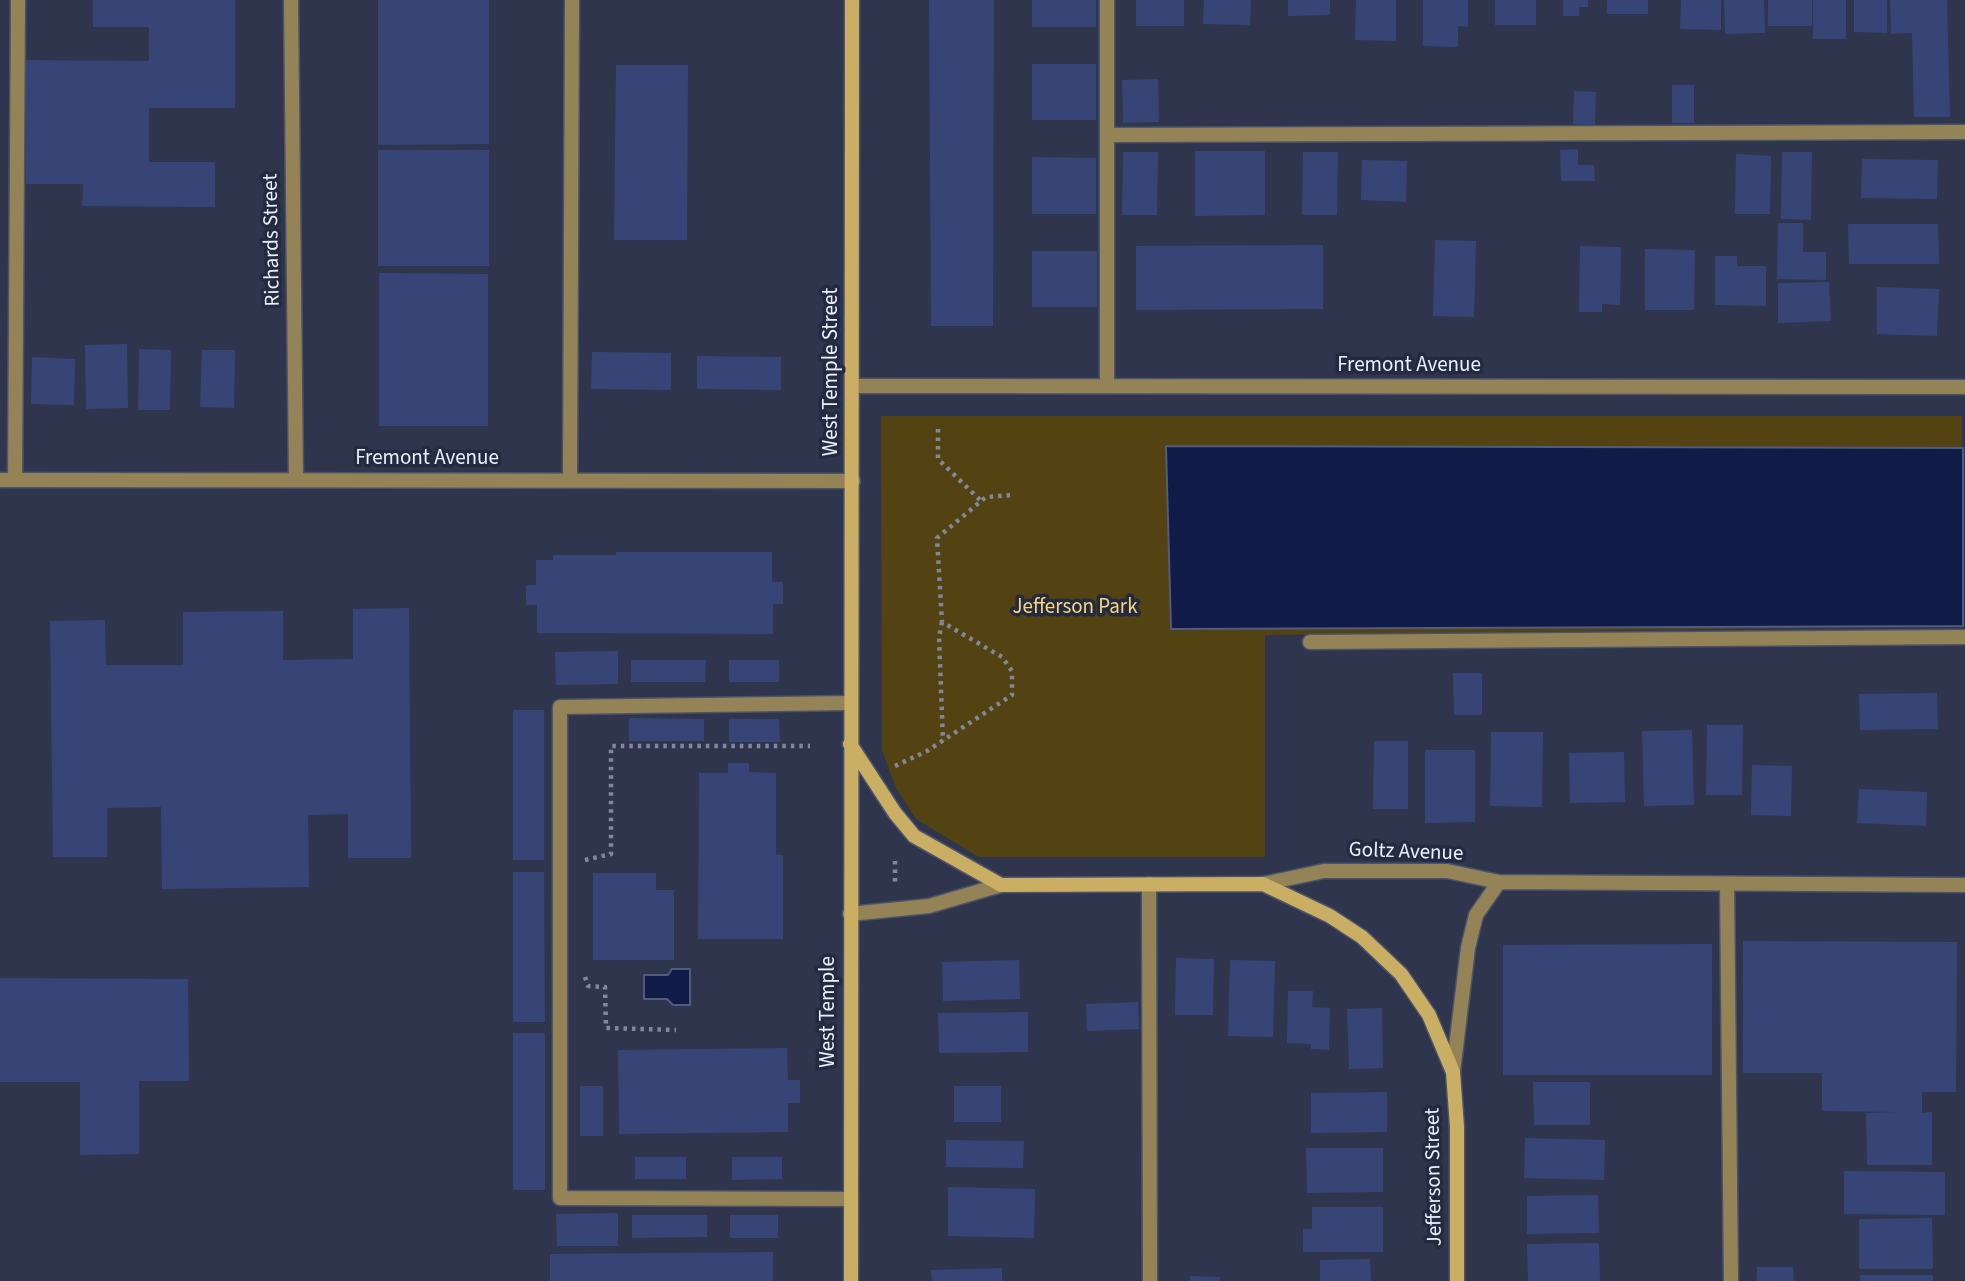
<!DOCTYPE html>
<html>
<head>
<meta charset="utf-8">
<style>
  body { margin:0 }
  canvas { display:block; background:#2e354c }
</style>
</head>
<body>
<canvas width="1965" height="1281"></canvas>
<script>
const ctx = document.querySelector('canvas').getContext('2d');
ctx.lineJoin = 'round';
function fillPath(path, color) {
  ctx.fillStyle = color;
  ctx.fill(path, 'evenodd');
}
function toPath(rows) {
  const path = new Path2D();
  for (const r of rows) {
    path.moveTo(r[0], r[1]);
    for (let i = 2; i < r.length; i += 2) path.lineTo(r[i], r[i + 1]);
  }
  return path;
}
function trace(path, color, width, dash) {
  ctx.strokeStyle = color;
  ctx.lineWidth = width;
  ctx.lineCap = dash ? 'butt' : 'round';
  ctx.setLineDash(dash || []);
  ctx.stroke(path);
}
function drawText(font, color, halo, rows, align = 'center') {
  ctx.font = font + ' "Source Sans 3",sans-serif';
  ctx.lineWidth = 7;
  ctx.setLineDash([]);
  ctx.textBaseline = 'middle';
  ctx.strokeStyle = halo;
  ctx.fillStyle = color;
  for (const [text, x, y, turn = 0] of rows) {
    ctx.save();
    ctx.translate(x, y);
    ctx.rotate((+turn || 0) * Math.PI / 180);
    ctx.textAlign = isNaN(turn) ? turn : align;
    if (halo) ctx.strokeText(text, 0, 0);
    ctx.fillText(text, 0, 0);
    ctx.restore();
  }
}
fillPath(toPath([
  [881,416,1962,416,1963,626,1265,635,1265,857,979,857,916,819,896,788,882,750]
]), '#534212');
const water = toPath([
  [1166,446,1963,448,1963,626,1171,629,1166,446],
  [672,969,690,969,690,1005,673,1005,667,999,644,999,644,975,668,975,672,969]
]);
fillPath(water, '#111b48');
trace(water, '#525b7f', 2);
fillPath(toPath([
  [93,0,235,0,235,108,149,108,149,162,215,162,215,207,82,206,83,184,26,184,26,60,149,61,149,27,93,27],
  [378,0,489,0,489,144,378,145],
  [929,0,994,0,993,326,931,326],
  [1032,0,1096,0,1096,27,1032,27],
  [1136,0,1184,0,1184,26,1136,26],
  [1204,0,1251,0,1250,25,1203,24],
  [1288,0,1330,0,1330,15,1288,16],
  [1356,0,1396,0,1396,41,1355,40],
  [1423,0,1468,0,1468,27,1458,26,1458,47,1423,46],
  [1495,0,1536,0,1536,25,1495,25],
  [1563,0,1588,0,1588,7,1579,7,1579,16,1563,16],
  [1607,0,1648,0,1648,14,1607,14],
  [1681,0,1721,0,1721,30,1680,29],
  [1724,0,1764,0,1765,33,1725,34],
  [1768,0,1812,0,1812,26,1768,26],
  [1813,0,1846,0,1846,39,1813,39],
  [1854,0,1887,0,1887,33,1854,32],
  [1890,0,1947,0,1950,117,1914,117,1912,33,1891,34],
  [1032,64,1096,64,1096,120,1032,120],
  [616,65,688,65,687,240,614,240],
  [1158,79,1159,122,1123,123,1122,80],
  [1672,85,1694,85,1694,123,1672,123],
  [1574,91,1596,92,1595,125,1573,124],
  [1578,149,1578,165,1594,165,1595,181,1561,181,1560,150],
  [378,150,489,150,489,266,378,266],
  [1195,151,1265,151,1265,215,1195,216],
  [1123,152,1158,152,1157,215,1122,215],
  [1303,152,1338,152,1337,215,1302,215],
  [1782,152,1812,152,1811,220,1781,219],
  [1736,154,1771,156,1770,214,1735,214],
  [1032,157,1096,158,1096,214,1032,214],
  [1862,159,1938,160,1937,199,1861,198],
  [1362,160,1407,161,1406,202,1361,200],
  [1778,223,1803,223,1803,252,1826,252,1826,280,1777,279],
  [1848,224,1938,224,1939,264,1849,264],
  [1435,240,1476,241,1474,317,1433,316],
  [1323,245,1323,309,1136,310,1136,246],
  [1580,246,1621,247,1620,305,1602,304,1602,312,1579,312],
  [1645,249,1695,250,1694,310,1645,310],
  [1032,251,1097,251,1097,307,1032,307],
  [1715,256,1737,256,1737,266,1766,266,1766,306,1715,305],
  [379,273,488,274,488,426,379,426],
  [1829,282,1831,321,1778,323,1778,283],
  [1877,287,1939,289,1937,336,1877,334],
  [127,344,128,408,86,409,85,345],
  [139,349,171,350,170,410,138,410],
  [202,350,235,350,234,408,200,407],
  [592,352,671,353,671,390,591,389],
  [697,356,781,357,781,390,697,389],
  [32,357,75,359,74,405,31,404],
  [616,552,772,552,772,582,783,582,783,604,773,604,773,634,537,633,537,605,526,605,526,585,536,585,536,560,553,560,553,555,616,555],
  [409,608,411,858,348,858,348,814,308,815,309,887,162,889,161,807,107,808,107,857,53,857,50,621,105,620,106,665,183,665,183,612,283,611,283,660,353,659,353,609],
  [618,651,618,684,556,685,555,652],
  [631,660,706,660,705,682,631,682],
  [729,660,779,660,779,682,729,682],
  [1453,673,1482,673,1482,715,1454,715],
  [1937,693,1938,729,1860,730,1859,694],
  [513,710,544,710,544,860,513,860],
  [629,718,704,719,704,741,629,741],
  [729,719,779,719,780,742,729,742],
  [1707,725,1743,725,1742,795,1706,795],
  [1692,730,1694,805,1644,806,1642,731],
  [1491,732,1543,732,1542,807,1490,806],
  [1374,741,1408,741,1408,809,1373,809],
  [1425,750,1475,750,1475,822,1425,823],
  [1624,752,1625,802,1570,803,1569,753],
  [728,763,749,763,749,772,776,773,776,855,783,855,783,939,698,939,699,773,728,773],
  [1752,765,1792,766,1791,816,1751,815],
  [1859,789,1927,792,1926,826,1857,823],
  [513,872,544,872,545,1022,513,1022],
  [593,873,656,873,656,890,674,890,674,960,593,960],
  [1743,941,1957,942,1956,1092,1922,1092,1922,1113,1932,1112,1932,1165,1867,1165,1866,1113,1897,1112,1822,1111,1822,1073,1743,1073],
  [1712,944,1712,1075,1503,1075,1503,945],
  [1176,958,1214,959,1213,1015,1175,1015],
  [1019,960,1020,999,943,1001,942,962],
  [1230,960,1275,961,1273,1037,1228,1036],
  [0,978,188,979,189,1081,139,1081,139,1154,80,1155,80,1082,0,1082],
  [1288,991,1313,991,1312,1007,1330,1008,1329,1050,1311,1049,1311,1044,1287,1043],
  [1138,1002,1139,1029,1087,1031,1086,1004],
  [1382,1008,1383,1068,1349,1069,1347,1009],
  [1028,1012,1028,1052,939,1053,938,1013],
  [513,1033,545,1033,545,1190,513,1190],
  [787,1048,788,1080,800,1080,800,1103,788,1103,788,1132,619,1134,618,1050],
  [1533,1082,1590,1082,1590,1125,1534,1125],
  [580,1086,603,1086,603,1136,580,1136],
  [954,1086,1001,1086,1001,1122,954,1122],
  [1387,1092,1387,1132,1311,1133,1311,1093],
  [1525,1138,1605,1140,1604,1180,1524,1178],
  [946,1140,1024,1141,1023,1168,946,1167],
  [1306,1148,1383,1148,1383,1192,1307,1193],
  [635,1157,686,1157,686,1179,635,1179],
  [732,1157,782,1157,782,1179,732,1180],
  [1844,1171,1945,1172,1945,1215,1844,1214],
  [948,1187,1035,1189,1034,1238,948,1236],
  [1598,1195,1599,1233,1527,1234,1527,1196],
  [1312,1207,1383,1207,1383,1252,1303,1252,1303,1229,1312,1229],
  [618,1213,618,1246,557,1246,556,1214],
  [632,1215,707,1215,707,1237,632,1238],
  [730,1215,778,1215,778,1238,730,1238],
  [1932,1218,1933,1269,1859,1269,1859,1219],
  [1599,1243,1600,1281,1528,1281,1527,1244],
  [773,1252,773,1281,550,1281,550,1254],
  [1370,1259,1371,1281,1320,1281,1320,1260],
  [1757,1267,1793,1267,1794,1281,1757,1281],
  [1002,1268,1002,1281,932,1281,931,1270],
  [1860,1275,1933,1275,1933,1281,1860,1281],
  [1190,1276,1220,1277,1220,1281,1190,1281]
]), '#364576');
const lane = toPath([
  [1107,0,1107,386],
  [1107,135,1965,132],
  [570,479,572,0],
  [15,480,18,0],
  [1310,642,1965,637],
  [849,703,560,707,560,1198,851,1199],
  [1149,884,1150,1281],
  [1727,884,1731,1281]
]);
const street = toPath([
  [291,0,296,480],
  [854,386,1965,387],
  [0,480,853,481],
  [1263,884,1324,871,1447,871,1499,882,1965,885],
  [850,914,929,906,1001,885],
  [1453,1072,1468,948,1476,915,1499,882]
]);
const secondary = toPath([
  [850,744,895,813,914,836,1001,885,1263,884,1330,916,1362,937,1401,974,1429,1015,1453,1072,1457,1127,1457,1281],
  [851,1281,852,0]
]);
trace(lane, '#4c5368', 17);
trace(street, '#4c5368', 17);
trace(secondary, '#4c5368', 17);
trace(toPath([
  [938,429,938,459,981,501],
  [942,622,939,637,943,741],
  [895,766,927,751,1012,695,1012,671,1002,657,942,622,937,538,986,497,1013,495],
  [585,860,611,854,611,746,810,746],
  [895,861,895,885],
  [585,977,588,986,605,987,606,1028,676,1030]
]), '#82889c', 4.5, [3.5, 5]);
trace(lane, '#948356', 14);
trace(street, '#948356', 14);
trace(secondary, '#c9ae64', 14);
drawText('21px', '#eaeffe', '#242b41', [
  ["Richards Street",273,240,-91],
  ["Fremont Avenue",1409,366],
  ["West Temple Street",832,372,-90],
  ["Fremont Avenue",427,459],
  ["Goltz Avenue",1406,853,2],
  ["West Temple",829,1012,-90],
  ["Jefferson Street",1435,1177,-91]
]);
drawText('21px', '#f6d57c', '#242b41', [
  ["Jefferson Park",1075,608]
]);
</script>
</body>
</html>
